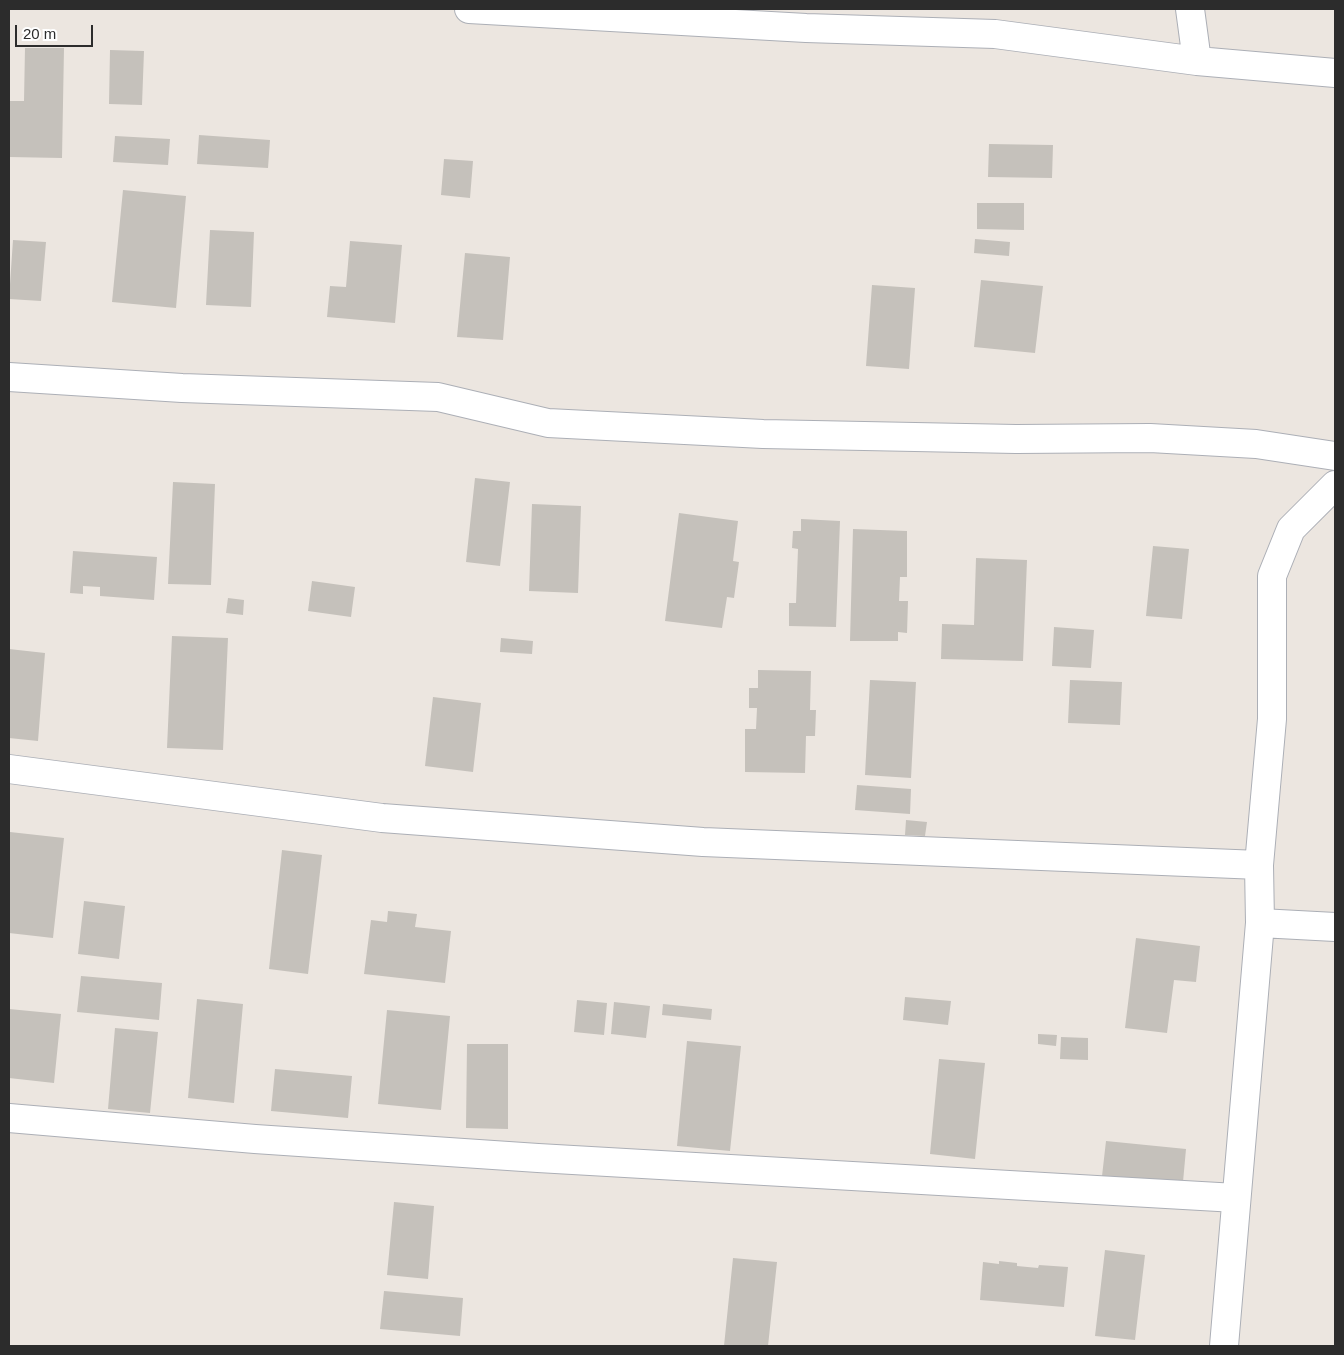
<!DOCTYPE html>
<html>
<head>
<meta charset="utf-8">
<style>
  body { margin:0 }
  #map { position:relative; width:1344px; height:1355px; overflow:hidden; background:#ece6e0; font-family:Helvetica,sans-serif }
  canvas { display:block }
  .frame { position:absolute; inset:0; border:10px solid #2c2c2c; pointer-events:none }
  .scale { position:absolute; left:15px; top:25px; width:78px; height:22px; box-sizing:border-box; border:2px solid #2c2c2c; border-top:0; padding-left:6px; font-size:15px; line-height:18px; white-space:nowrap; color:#2c2c2c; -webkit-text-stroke:4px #fff; paint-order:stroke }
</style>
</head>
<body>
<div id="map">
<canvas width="1344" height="1355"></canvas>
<div class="frame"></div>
<div class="scale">20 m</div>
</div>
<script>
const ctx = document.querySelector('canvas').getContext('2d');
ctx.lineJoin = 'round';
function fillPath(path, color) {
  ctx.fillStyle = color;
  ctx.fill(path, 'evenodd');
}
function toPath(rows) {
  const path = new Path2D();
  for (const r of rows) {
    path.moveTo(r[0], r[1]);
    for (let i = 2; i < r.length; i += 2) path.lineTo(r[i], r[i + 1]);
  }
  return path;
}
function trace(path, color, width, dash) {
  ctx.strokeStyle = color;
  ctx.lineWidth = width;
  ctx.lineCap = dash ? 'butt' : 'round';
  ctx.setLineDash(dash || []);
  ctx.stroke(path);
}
fillPath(toPath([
  [25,48,64,48,62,158,9,157,10,101,24,101],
  [110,50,144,51,142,105,109,104],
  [199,135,270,140,268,168,197,164],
  [115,136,170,139,168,165,113,162],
  [989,144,1053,145,1052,178,988,177],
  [444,159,473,161,470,198,441,195],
  [123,190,186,196,176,308,112,302],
  [977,203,1024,203,1024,230,977,229],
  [210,230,254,232,251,307,206,305],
  [975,239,1010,242,1009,256,974,253],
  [13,240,46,242,41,301,9,299],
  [350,241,402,245,395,323,327,317,330,286,346,287],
  [465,253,510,257,503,340,457,337],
  [981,280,1043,286,1035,353,974,347],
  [872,285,915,288,909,369,866,366],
  [475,478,510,482,500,566,466,562],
  [173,482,215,484,211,585,168,584],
  [532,504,581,506,578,593,529,591],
  [679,513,738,521,733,561,739,562,734,598,727,597,722,628,665,621],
  [801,519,840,521,836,627,789,626,789,603,796,603,798,549,792,548,793,531,801,531],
  [853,529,907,531,907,577,900,577,899,601,908,601,907,633,898,632,898,641,850,641],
  [1153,546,1189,549,1182,619,1146,616],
  [73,551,157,557,154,600,100,596,100,587,83,586,83,594,70,593],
  [976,558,1027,560,1023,661,941,659,942,624,974,625],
  [312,581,355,587,351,617,308,611],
  [228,598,244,600,243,615,226,613],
  [1054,627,1094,630,1091,668,1052,666],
  [172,636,228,638,223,750,167,748],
  [501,638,533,641,532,654,500,652],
  [9,649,45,653,38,741,9,738],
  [758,670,811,671,810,710,816,710,815,736,806,736,805,773,745,772,745,729,756,729,757,708,749,708,749,688,758,688],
  [870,680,916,682,911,778,865,775],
  [1070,680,1122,682,1120,725,1068,723],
  [433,697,481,703,473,772,425,766],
  [857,785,911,789,910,814,855,810],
  [906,820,927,822,925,836,905,835],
  [10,832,64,838,53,938,9,933],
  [282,850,322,855,308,974,269,969],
  [84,901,125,906,119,959,78,954],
  [388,911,417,914,415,927,451,931,445,983,364,974,371,920,387,922],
  [1136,938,1200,946,1196,982,1174,980,1167,1033,1125,1028],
  [81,976,162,983,159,1020,77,1012],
  [905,997,951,1001,948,1025,903,1020],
  [197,999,243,1004,234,1103,188,1098],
  [577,1000,607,1003,604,1035,574,1032],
  [614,1002,650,1006,646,1038,611,1034],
  [663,1004,712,1009,711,1020,662,1015],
  [9,1009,61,1014,54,1083,9,1078],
  [387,1010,450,1016,441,1110,378,1104],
  [115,1028,158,1032,150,1113,108,1109],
  [1038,1034,1057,1035,1056,1046,1038,1044],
  [1061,1037,1088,1038,1088,1060,1060,1059],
  [687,1041,741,1046,730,1151,677,1146],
  [467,1044,508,1044,508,1129,466,1128],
  [939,1059,985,1063,975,1159,930,1154],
  [275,1069,352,1076,348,1118,271,1111],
  [1106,1141,1186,1149,1182,1193,1101,1185],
  [394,1202,434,1206,428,1279,387,1275],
  [1105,1250,1145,1255,1135,1340,1095,1336],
  [733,1258,777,1262,768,1346,724,1346],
  [999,1261,1017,1263,1017,1266,1038,1268,1039,1265,1068,1267,1064,1307,980,1300,983,1262,999,1264],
  [384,1291,463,1298,460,1336,380,1329]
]), '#c5c1bb');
const minor = toPath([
  [469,9,806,28,995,34,1197,61,1335,73],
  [1190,9,1197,61],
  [9,377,182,388,438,397,548,423,763,434,1016,439,1150,438,1256,444,1335,456],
  [9,769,382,818,703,842,1259,865],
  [1260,923,1335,927],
  [9,1118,255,1139,538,1158,1236,1198],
  [1224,1346,1260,923,1259,865,1272,719,1272,576,1291,529,1335,485]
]);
trace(minor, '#acafb6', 30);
trace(minor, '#fff', 28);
</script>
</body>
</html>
